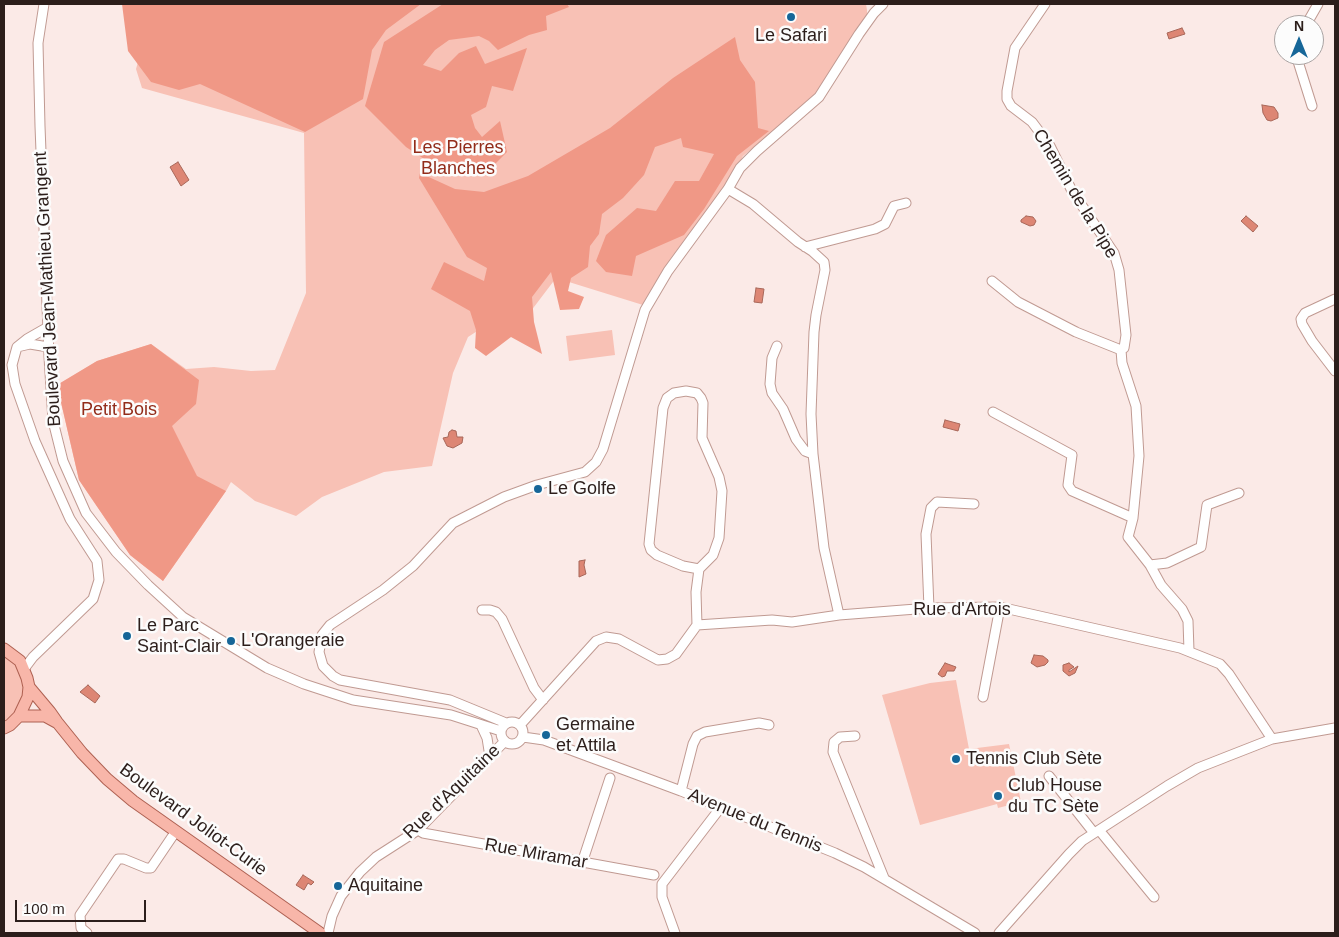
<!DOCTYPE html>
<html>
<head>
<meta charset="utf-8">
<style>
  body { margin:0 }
  #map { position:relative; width:1339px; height:937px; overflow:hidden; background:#fbeae7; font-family:Helvetica,sans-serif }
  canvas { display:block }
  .frame { position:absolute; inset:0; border:5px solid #2c1e1b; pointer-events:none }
  .north { position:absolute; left:1274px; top:15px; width:50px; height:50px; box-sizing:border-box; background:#fcfcfc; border:1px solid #a9a3a2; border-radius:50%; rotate:0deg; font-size:14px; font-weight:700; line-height:20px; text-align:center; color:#2c1e1b }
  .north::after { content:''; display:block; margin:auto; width:18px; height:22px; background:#166698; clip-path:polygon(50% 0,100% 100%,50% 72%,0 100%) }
  .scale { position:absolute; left:15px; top:900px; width:131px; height:22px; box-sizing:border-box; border:2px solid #2c1e1b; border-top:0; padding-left:6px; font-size:15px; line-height:18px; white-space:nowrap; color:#2c1e1b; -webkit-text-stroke:4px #fcfcfc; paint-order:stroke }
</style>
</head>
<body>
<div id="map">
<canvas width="1339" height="937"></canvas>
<div class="frame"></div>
<div class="north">N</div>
<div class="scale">100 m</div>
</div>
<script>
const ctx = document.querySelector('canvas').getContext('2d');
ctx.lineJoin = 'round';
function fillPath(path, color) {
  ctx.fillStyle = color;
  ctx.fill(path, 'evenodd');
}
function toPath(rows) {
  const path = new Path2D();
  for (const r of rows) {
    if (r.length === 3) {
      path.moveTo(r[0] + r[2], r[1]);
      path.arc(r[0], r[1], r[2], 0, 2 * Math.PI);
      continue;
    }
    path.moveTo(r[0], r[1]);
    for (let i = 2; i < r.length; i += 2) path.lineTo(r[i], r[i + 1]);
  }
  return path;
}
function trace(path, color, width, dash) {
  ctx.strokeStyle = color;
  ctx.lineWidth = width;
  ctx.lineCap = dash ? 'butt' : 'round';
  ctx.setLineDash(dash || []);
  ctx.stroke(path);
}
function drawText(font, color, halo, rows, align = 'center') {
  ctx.font = font + ' Helvetica,sans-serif';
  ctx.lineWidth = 5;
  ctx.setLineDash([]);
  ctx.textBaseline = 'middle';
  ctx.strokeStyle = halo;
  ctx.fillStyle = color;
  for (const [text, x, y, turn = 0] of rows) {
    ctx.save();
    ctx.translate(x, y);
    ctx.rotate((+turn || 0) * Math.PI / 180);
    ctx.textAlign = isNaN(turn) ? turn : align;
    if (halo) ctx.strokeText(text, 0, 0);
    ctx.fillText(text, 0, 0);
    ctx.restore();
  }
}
fillPath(toPath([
  [160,4,866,4,867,10,867,17,816,95,743,156,729,183,671,258,643,305,556,278,515,332,485,326,468,337,453,373,432,466,384,472,322,497,296,516,255,501,231,482,226,491,163,581,130,555,79,480,57,385,97,361,151,344,186,369,214,367,251,371,275,370,306,293,304,133,142,88,136,69,151,16],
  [612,330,615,355,569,361,566,336],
  [4,654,12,660,20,671,24,685,23,698,17,711,4,722],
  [956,680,969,749,1009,744,1021,802,998,808,997,804,920,825,882,695,930,683]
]), '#f8c1b5');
fillPath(toPath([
  [122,4,421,4,386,30,372,50,363,99,305,132,200,84,179,90,151,82,128,51],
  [443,4,567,4,569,7,546,16,547,30,529,35,498,50,489,41,479,36,449,40,435,50,423,65,441,71,459,53,476,46,485,64,527,48,513,91,492,86,486,107,471,115,475,128,482,137,500,121,507,152,491,168,466,175,444,172,406,147,365,106,384,42],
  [735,37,740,60,755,82,758,128,769,131,737,156,704,209,684,235,636,256,632,276,606,272,596,261,606,235,637,208,656,211,675,181,699,181,714,154,683,147,681,138,655,147,644,175,623,198,602,214,599,234,590,246,588,267,571,278,568,291,584,297,579,309,560,310,551,272,532,297,534,322,542,354,511,337,486,356,475,348,476,330,470,311,431,289,444,262,484,281,487,268,467,257,419,178,420,173,455,189,484,192,528,176,610,128,673,78],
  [151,344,199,380,196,404,172,426,197,476,226,491,163,581,130,555,79,480,57,385,97,361]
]), '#f09886');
const water = toPath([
  [1182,28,1185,34,1169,39,1167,33,1182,28],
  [1262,105,1274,107,1278,113,1278,118,1271,121,1267,120,1263,113,1262,105],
  [178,162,189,180,181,186,170,167,178,162],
  [1026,216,1033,217,1036,221,1034,225,1030,226,1021,222,1021,220,1026,216],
  [1246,216,1258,226,1253,232,1241,221,1246,216],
  [756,288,764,289,762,303,754,302,756,288],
  [945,420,960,424,958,431,943,427,945,420],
  [452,430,456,431,457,437,463,437,462,443,453,448,447,446,443,438,448,437,449,432,452,430],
  [585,560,584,565,586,574,579,577,579,561,585,560],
  [1034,655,1043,656,1048,660,1048,662,1045,665,1037,667,1031,663,1034,655],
  [945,663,956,667,954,671,947,671,945,676,942,677,938,674,945,663],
  [1069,663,1074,667,1069,670,1069,672,1078,666,1075,673,1069,676,1063,671,1063,665,1069,663],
  [88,685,100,696,95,703,80,692,88,685],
  [303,875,314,882,311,885,308,883,304,890,296,885,303,875]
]);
fillPath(water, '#dd8674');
trace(water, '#a86759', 1);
const minor = toPath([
  [44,4,38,43,40,126,49,357,53,421,63,461,86,513,116,552,148,585,183,617,267,668,304,684,353,700,451,715,501,731],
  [1045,4,1015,48,1007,91,1007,99,1011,106,1032,122,1050,146,1072,191,1114,253,1119,270,1126,335,1124,348,1121,350,1122,363,1136,406,1139,456,1133,518,1128,537,1150,565,1161,585,1182,609,1188,621,1189,651],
  [1306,25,1318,4],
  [1296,55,1312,106],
  [728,189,753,204,798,242,812,251,824,262,825,270,816,315,814,332,811,414,813,454,824,548,839,615],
  [805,247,875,229,885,224,894,206,906,203],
  [992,281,1018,302,1076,332,1121,350],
  [1335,299,1305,313,1301,319,1302,324,1312,341,1335,371],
  [48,327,27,339,17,347,30,344,48,347],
  [777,346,772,358,770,384,772,393,783,409,796,439,805,451,813,454],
  [17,347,12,365,15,384,35,441,70,519,97,561,99,580,93,599,33,657,24,669],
  [993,412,1072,455,1068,485,1072,491,1133,518],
  [1150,565,1167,563,1201,547,1207,505,1239,493],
  [929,608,926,534,931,508,937,502,974,504],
  [482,610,490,610,496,612,502,619,534,688,543,700],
  [697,625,772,620,792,622,839,615,929,608,1000,607,1180,648,1220,664,1229,674,1272,739],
  [697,625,696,592,699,569,713,555,719,538,722,491,719,477,702,438,703,403,701,398,697,393,686,391,674,393,667,398,663,408,649,544,651,550,657,555,683,566,699,569],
  [983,697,1000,607],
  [512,733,11],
  [506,723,450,700,340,680,333,676,323,666,319,652,322,635,330,625,383,590,413,566,453,523,504,497,537,485,585,472,596,462,603,449,645,310,668,271,728,189,740,168,757,151,819,97,859,34,874,13,883,4],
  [481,725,487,738,490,757],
  [520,725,596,641,606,637,619,639,658,660,667,659,676,654,697,625],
  [855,736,840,737,834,742,833,752,884,878],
  [523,737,544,740,681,791,835,853,864,867,975,933],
  [1049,776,1094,833],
  [681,791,693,744,697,736,705,732,759,723,769,725],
  [418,830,423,833,654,875],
  [1099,830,1154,897],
  [582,863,610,778],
  [87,933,81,928,80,915,118,859,124,859,146,868,151,868,176,831],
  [328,933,332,916,341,896,360,872,376,857,418,830,505,741],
  [675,933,662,897,662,884,721,807],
  [999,933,1069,854,1082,841,1167,786,1198,768,1272,739,1335,728]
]);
const major = toPath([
  [4,649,20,661,27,678,29,687,28,697,19,716,10,725,4,728],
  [29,687,50,712,57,722,82,753,107,779,133,801,320,933],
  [19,716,45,716,56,722]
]);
trace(minor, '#c09a92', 11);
trace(major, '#ae6152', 13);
trace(minor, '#fff', 9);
trace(major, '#f8b6a9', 11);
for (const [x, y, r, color] of [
  [791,17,5,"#166698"],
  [538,489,5,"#166698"],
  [127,636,5,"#166698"],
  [231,641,5,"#166698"],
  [546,735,5,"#166698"],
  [956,759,5,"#166698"],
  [998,796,5,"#166698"],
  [338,886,5,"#166698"]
]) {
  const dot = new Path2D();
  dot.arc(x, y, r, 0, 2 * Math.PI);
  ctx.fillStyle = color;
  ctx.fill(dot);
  trace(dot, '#fcfcfc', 2);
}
drawText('18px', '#2c1e1b', '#fcfcfc', [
  ["Le Safari",791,36,"center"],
  ["Le Golfe",548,489],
  ["Le Parc",137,626],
  ["Saint-Clair",137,647],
  ["L'Orangeraie",241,641],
  ["Germaine",556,725],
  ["et Attila",556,746],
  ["Tennis Club Sète",966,759],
  ["Club House",1008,786],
  ["du TC Sète",1008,807],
  ["Aquitaine",348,886]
], 'left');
drawText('18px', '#922c1a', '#fcfcfc', [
  ["Les Pierres",458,148],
  ["Blanches",458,169],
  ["Petit Bois",119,410]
]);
drawText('18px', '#2c1e1b', '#fcfcfc', [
  ["Chemin de la Pipe",1075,194,59],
  ["Boulevard Jean-Mathieu Grangent",48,289,-93],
  ["Rue d'Artois",962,610],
  ["Rue d'Aquitaine",452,792,-44],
  ["Boulevard Joliot-Curie",193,820,36],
  ["Avenue du Tennis",755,821,22],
  ["Rue Miramar",536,854,10]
]);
</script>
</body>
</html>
